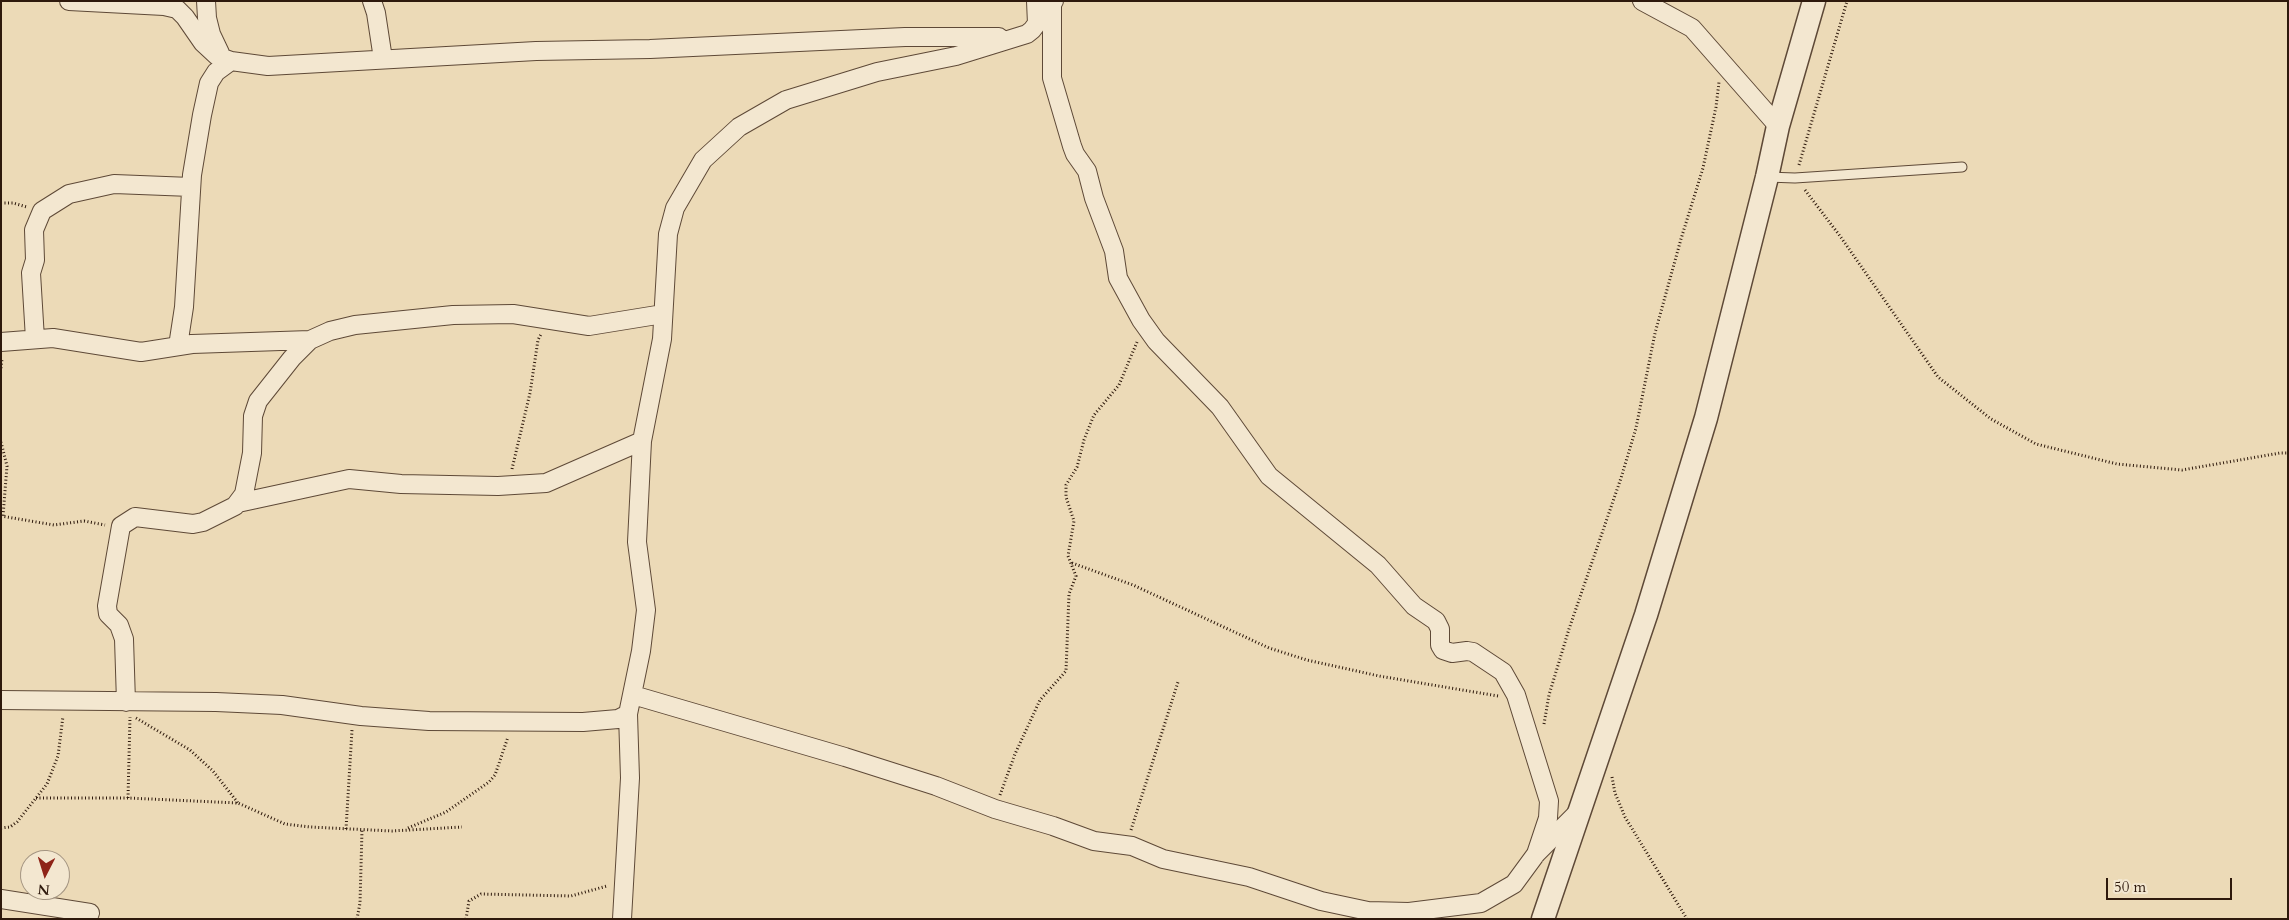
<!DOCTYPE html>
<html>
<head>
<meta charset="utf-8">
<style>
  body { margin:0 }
  #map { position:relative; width:2289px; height:920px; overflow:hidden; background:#ecdab7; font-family:Cardo,serif }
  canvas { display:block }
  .frame { position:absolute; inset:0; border:2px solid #2e190c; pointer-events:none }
  .north { position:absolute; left:20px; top:850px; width:50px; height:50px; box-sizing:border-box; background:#f3e7d0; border:1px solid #a49582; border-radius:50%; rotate:185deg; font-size:14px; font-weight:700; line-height:20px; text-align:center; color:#2e190c }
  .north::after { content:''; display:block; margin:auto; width:18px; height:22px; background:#8f2418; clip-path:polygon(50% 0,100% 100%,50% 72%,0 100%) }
  .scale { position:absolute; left:2106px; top:878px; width:126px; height:22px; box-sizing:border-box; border:2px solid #2e190c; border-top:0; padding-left:6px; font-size:15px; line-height:18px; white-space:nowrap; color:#2e190c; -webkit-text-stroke:4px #f3e7d0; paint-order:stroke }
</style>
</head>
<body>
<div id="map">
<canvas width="2289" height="920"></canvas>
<div class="frame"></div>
<div class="north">N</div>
<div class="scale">50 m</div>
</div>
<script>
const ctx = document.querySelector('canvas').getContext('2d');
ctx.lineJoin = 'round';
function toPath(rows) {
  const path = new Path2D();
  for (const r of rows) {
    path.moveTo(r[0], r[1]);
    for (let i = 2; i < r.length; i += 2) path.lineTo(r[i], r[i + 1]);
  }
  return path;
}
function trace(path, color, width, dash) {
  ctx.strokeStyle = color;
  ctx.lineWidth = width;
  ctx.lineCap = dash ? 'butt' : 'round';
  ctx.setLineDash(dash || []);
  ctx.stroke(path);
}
const service = toPath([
  [1767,177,1795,178,1962,167]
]);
const minor = toPath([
  [69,1,164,6,177,9,185,17,203,43,217,56,231,61,268,66,536,51,650,49,905,37,999,37],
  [206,1,207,18,211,34,220,53],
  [372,1,376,13,383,59],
  [1036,1,1037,24],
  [1642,1,1692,28,1778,126],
  [1052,4,1052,78,1072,146,1075,154,1087,171,1094,198,1114,251,1118,278,1141,320,1156,341,1220,407,1269,476,1378,565,1414,606,1436,621,1440,629,1440,645,1443,650,1452,653,1467,651,1473,652,1503,672,1516,695,1549,801,1548,818,1536,854],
  [35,339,31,273,35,260,34,230,42,211,69,194,114,184,191,187],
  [1,342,53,338,141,352,192,344,310,340],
  [178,346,184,307,192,175,202,115,209,83,216,72,231,61],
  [238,503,349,479,401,484,498,486,546,483,642,441],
  [633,695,845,757,936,786,995,809,1053,826,1094,841,1132,846,1163,859,1249,877,1321,901,1368,911,1409,912,1481,903,1514,884,1536,854,1578,812],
  [1,700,216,702,282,705,361,716,429,721,583,722,618,719,628,714],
  [126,702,124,639,119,625,108,614,107,606,121,526,135,517,193,524,203,522,235,506,244,494,252,453,253,416,258,401,292,358,310,340,330,331,355,325,453,315,513,314,589,326,663,314],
  [1,899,90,913],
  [622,919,630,778,628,714,641,651,646,610,637,542,642,441,662,339,668,234,675,208,703,160,739,127,786,100,877,72,956,56,1027,34,1032,30,1054,1]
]);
const tertiary = toPath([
  [1543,919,1646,615,1706,418,1767,177,1778,126,1814,1]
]);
trace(service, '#5e4937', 11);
trace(minor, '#5e4937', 20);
trace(tertiary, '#5e4937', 25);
trace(toPath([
  [1799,165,1847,1],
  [1805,190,1840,236,1938,377,1991,419,2036,444,2117,464,2182,470,2280,453,2288,453],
  [1,203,13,203,27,207],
  [1,368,2,359],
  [1,442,7,466,3,516],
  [512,469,530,393,538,340,541,334],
  [1,516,54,525,84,521,105,525],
  [1072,563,1133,585,1269,648,1307,660,1379,676,1498,696],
  [136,718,190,750,213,771,238,803],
  [1544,724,1549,695,1569,629,1621,478,1636,428,1655,333,1681,239,1703,168,1716,107,1719,82],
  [1612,777,1615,793,1625,817,1687,919],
  [1000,795,1015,754,1040,700,1066,671,1069,594,1076,576,1068,556,1074,521,1066,497,1066,485,1077,467,1084,440,1094,415,1119,385,1137,342],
  [36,798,128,798,238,803,285,824,310,827,392,831,462,827],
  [128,798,130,717],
  [1,828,10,827,17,822,47,784,58,756,63,716],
  [408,828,446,812,489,782,495,775,508,737],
  [346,829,352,730],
  [1131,830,1178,682],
  [357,919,360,903,362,830],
  [466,919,469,901,481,894,571,896,607,886]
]), '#2e190c', 3, [1, 2.5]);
trace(service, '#f3e7d0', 9);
trace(minor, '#f3e7d0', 18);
trace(tertiary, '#f3e7d0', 22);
</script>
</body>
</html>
